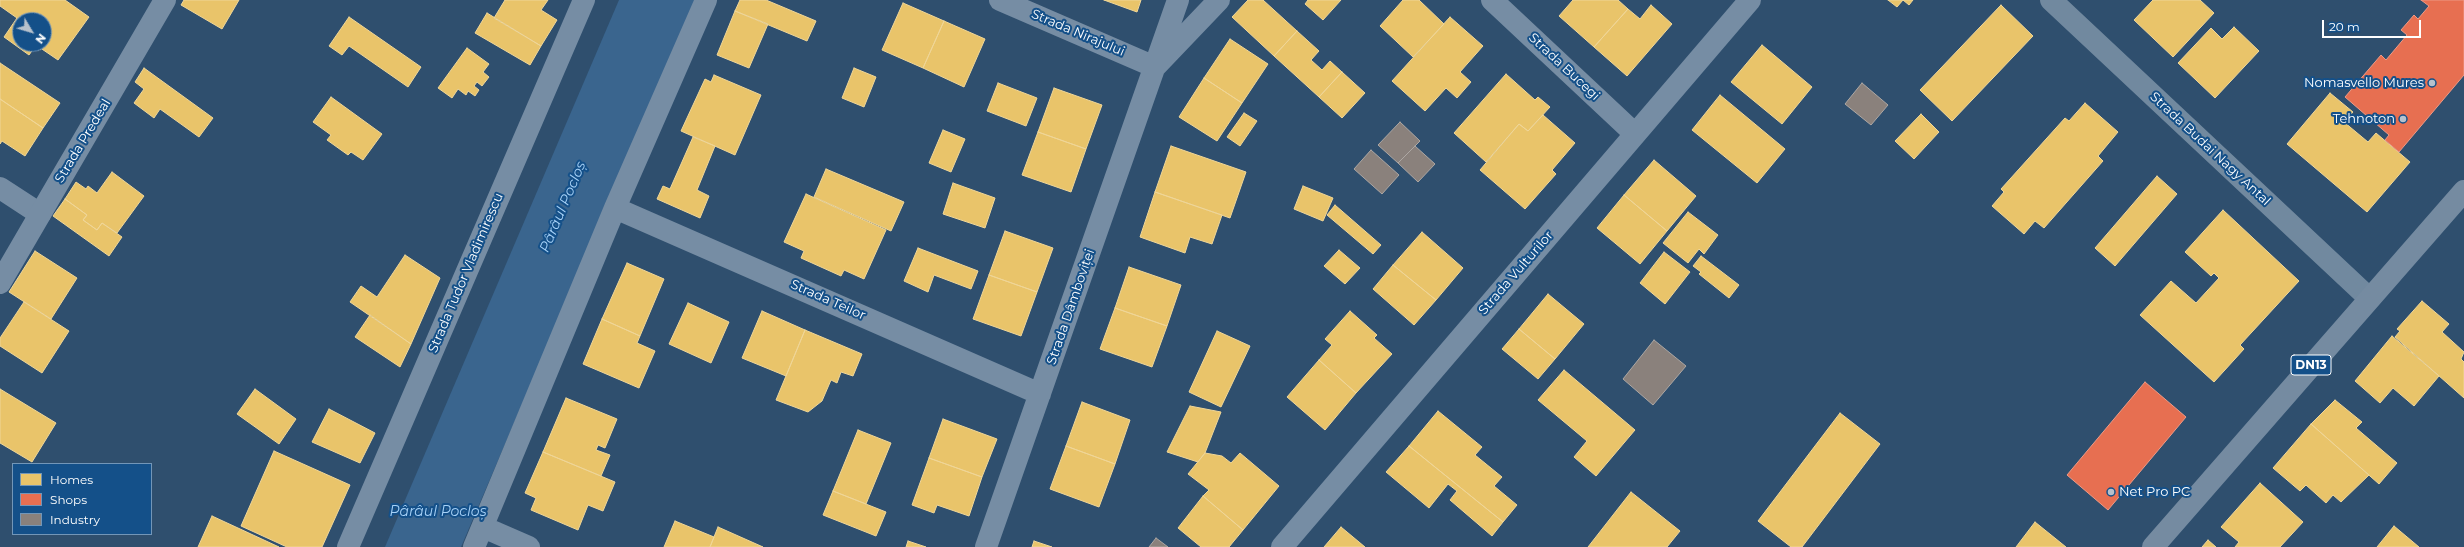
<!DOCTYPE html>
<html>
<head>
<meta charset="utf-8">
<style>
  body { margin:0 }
  #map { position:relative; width:2464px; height:547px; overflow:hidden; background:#2f4f6e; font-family:Montserrat,sans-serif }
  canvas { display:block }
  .legend { position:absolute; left:12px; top:463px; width:140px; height:72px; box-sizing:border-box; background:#145089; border:1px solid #7296b8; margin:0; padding:5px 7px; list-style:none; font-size:12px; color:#fff }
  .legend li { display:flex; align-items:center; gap:8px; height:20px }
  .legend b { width:20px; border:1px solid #7296b8 }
  .north { position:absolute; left:12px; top:12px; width:40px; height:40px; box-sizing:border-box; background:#145089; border:1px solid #7296b8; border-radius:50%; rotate:128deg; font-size:11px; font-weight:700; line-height:16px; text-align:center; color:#fff }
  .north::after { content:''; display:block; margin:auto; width:14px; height:18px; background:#b6c1cc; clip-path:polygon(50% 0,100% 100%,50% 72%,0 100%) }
  .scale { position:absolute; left:2322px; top:20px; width:99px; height:18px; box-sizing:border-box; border:2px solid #fff; border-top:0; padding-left:5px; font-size:12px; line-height:14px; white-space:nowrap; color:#fff; -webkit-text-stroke:3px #145089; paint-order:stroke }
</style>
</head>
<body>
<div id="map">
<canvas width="2464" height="547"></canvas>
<ul class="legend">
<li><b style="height:11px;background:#e9c46a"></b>Homes</li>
<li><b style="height:11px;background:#e76f51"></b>Shops</li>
<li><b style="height:11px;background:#8a817c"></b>Industry</li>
</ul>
<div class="north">N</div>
<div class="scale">20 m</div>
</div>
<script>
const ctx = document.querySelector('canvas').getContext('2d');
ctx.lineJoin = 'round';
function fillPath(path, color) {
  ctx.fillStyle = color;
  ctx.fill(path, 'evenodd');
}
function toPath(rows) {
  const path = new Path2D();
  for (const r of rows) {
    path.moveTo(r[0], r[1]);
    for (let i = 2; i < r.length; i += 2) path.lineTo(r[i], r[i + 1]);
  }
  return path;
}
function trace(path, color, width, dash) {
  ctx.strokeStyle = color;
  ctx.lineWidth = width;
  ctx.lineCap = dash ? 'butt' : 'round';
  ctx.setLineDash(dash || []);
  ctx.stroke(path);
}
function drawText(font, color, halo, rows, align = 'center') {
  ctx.font = font + ' Montserrat,sans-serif';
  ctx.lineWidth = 4;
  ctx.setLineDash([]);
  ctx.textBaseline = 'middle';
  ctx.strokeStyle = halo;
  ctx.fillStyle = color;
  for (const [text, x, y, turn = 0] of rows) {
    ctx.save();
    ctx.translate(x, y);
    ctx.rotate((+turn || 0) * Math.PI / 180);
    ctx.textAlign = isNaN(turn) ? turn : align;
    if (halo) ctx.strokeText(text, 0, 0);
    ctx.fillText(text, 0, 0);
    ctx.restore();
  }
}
fillPath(toPath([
  [619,0,695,0,461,547,385,547]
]), '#3a658e');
const homes = toPath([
  [0,0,65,0,89,17,58,60,36,45,29,55,4,37,17,18,0,6,0,0],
  [20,20,44,20,44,44,20,44,20,20],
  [184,0,239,0,222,29,181,5,184,0],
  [505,0,548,0,541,10,557,20,541,46,494,18,505,0],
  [740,0,766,0,816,21,807,41,735,11,740,0],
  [1104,0,1141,0,1137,12,1104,0],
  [1248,0,1263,0,1297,31,1274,56,1232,17,1248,0],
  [1308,0,1341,0,1323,20,1305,4,1308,0],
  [1403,0,1419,0,1444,24,1413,57,1380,26,1403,0],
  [1573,0,1618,0,1628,9,1594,47,1559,16,1573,0],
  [1888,0,1913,0,1909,5,1903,0,1897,7,1888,0],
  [2153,0,2200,0,2214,13,2173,57,2134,20,2153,0],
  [903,3,944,21,923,68,882,50,903,3],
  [1651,5,1672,24,1627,76,1594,47,1628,9,1640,19,1651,5],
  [2001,5,2033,36,1952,121,1920,90,2001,5],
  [735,11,768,24,749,68,717,55,735,11],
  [487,13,541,46,530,65,475,33,487,13],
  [349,17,421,67,408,87,349,46,342,55,329,46,349,17],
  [1450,17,1483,46,1460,72,1471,82,1457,98,1446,88,1425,111,1392,81,1450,17],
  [944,21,985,39,964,87,923,68,944,21],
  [2234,27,2259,51,2215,98,2178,63,2211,28,2222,39,2234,27],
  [1297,31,1319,51,1311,60,1322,70,1330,61,1342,72,1319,97,1274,56,1297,31],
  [1230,39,1268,64,1242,103,1204,78,1230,39],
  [1762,45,1812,87,1782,124,1731,82,1762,45],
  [467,48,489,64,483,72,489,77,482,86,477,82,474,86,479,90,475,96,468,91,466,95,458,89,452,98,438,88,467,48],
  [0,63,60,103,43,128,0,99,0,63],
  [144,68,213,118,199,137,160,109,154,118,134,103,144,89,135,82,144,68],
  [854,68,876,77,864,107,842,98,854,68],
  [1342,72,1365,93,1342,118,1319,97,1342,72],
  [1506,74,1535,100,1538,97,1550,107,1528,131,1519,124,1486,162,1454,133,1506,74],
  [714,75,761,95,735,155,681,131,705,79,711,82,714,75],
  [1204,78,1242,103,1217,141,1179,117,1204,78],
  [998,83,1037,98,1026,126,987,111,998,83],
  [1054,88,1102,105,1086,149,1038,132,1054,88],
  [2330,93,2353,112,2344,122,2368,142,2376,133,2410,162,2367,212,2287,144,2330,93],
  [1720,95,1785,149,1757,183,1692,130,1720,95],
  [331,97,382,134,363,160,351,152,348,155,327,140,331,135,313,122,331,97],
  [0,99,43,128,25,156,2,141,0,144,0,99],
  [2085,103,2118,132,2098,156,2103,161,2044,228,2035,221,2024,234,1992,206,2004,192,2001,189,2065,118,2069,121,2085,103],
  [1244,113,1257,121,1240,146,1227,137,1244,113],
  [1921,114,1939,132,1914,159,1895,141,1921,114],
  [1543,115,1575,143,1552,170,1556,174,1525,209,1480,170,1519,124,1528,131,1543,115],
  [943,130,965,139,951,172,929,163,943,130],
  [1038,132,1086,149,1071,192,1022,175,1038,132],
  [693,137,715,146,697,190,709,196,700,218,657,199,663,186,670,189,693,137],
  [1171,146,1246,172,1230,218,1155,192,1171,146],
  [1654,160,1696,196,1667,231,1624,195,1654,160],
  [826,169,904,202,891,231,814,197,826,169],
  [112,172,144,196,117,233,102,223,97,230,83,220,87,215,65,199,76,182,86,189,88,186,97,193,112,172],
  [2157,176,2177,194,2115,266,2095,248,2157,176],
  [953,183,995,198,985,228,943,214,953,183],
  [1303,186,1333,198,1323,221,1294,209,1303,186],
  [1155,192,1222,215,1212,244,1190,237,1185,253,1140,237,1155,192],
  [806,194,886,230,864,279,844,270,841,276,801,258,804,251,784,242,806,194],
  [1624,195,1667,231,1640,264,1597,228,1624,195],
  [65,199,87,215,83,220,97,230,102,223,122,237,109,256,53,216,65,199],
  [1335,205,1381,245,1373,254,1327,215,1335,205],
  [2223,210,2299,281,2240,345,2244,349,2214,382,2140,315,2171,281,2196,303,2219,278,2214,273,2211,276,2185,252,2223,210],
  [1688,212,1718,235,1704,254,1699,249,1688,263,1663,243,1688,212],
  [1005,231,1053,248,1037,292,989,275,1005,231],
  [1422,232,1463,268,1436,300,1393,265,1422,232],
  [918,248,978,271,971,289,934,275,928,292,904,281,918,248],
  [1339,250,1360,268,1345,284,1324,266,1339,250],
  [35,251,77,278,51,319,9,292,35,251],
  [1664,252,1690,272,1665,304,1640,283,1664,252],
  [405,255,440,278,411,344,350,302,361,286,377,297,405,255],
  [1701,256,1739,285,1729,298,1699,274,1701,272,1693,266,1701,256],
  [627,263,664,279,640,336,602,319,627,263],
  [1393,265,1436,300,1414,325,1373,289,1393,265],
  [1129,267,1181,285,1167,326,1115,308,1129,267],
  [989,275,1037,292,1021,336,973,319,989,275],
  [1548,294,1584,324,1555,359,1519,329,1548,294],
  [2422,301,2449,324,2442,332,2464,352,2461,359,2464,362,2464,398,2395,337,2400,331,2397,329,2422,301],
  [24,302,69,331,42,373,0,346,0,338,24,302],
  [688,303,729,322,711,363,669,344,688,303],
  [1115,308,1167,326,1152,367,1100,349,1115,308],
  [762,311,805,330,786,376,742,358,762,311],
  [1350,311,1377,335,1374,338,1392,354,1356,393,1319,360,1332,345,1325,339,1350,311],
  [370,315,411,344,400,367,355,337,370,315],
  [602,319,640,336,637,343,655,351,639,388,583,364,602,319],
  [1519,329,1555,359,1538,379,1502,349,1519,329],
  [805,330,862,354,853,376,841,372,837,383,831,380,822,401,808,412,776,400,805,330],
  [1217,331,1250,346,1221,407,1189,392,1217,331],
  [2392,336,2439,376,2414,406,2393,388,2380,403,2355,381,2392,336],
  [1319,360,1356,393,1325,430,1287,397,1319,360],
  [1564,370,1635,430,1596,476,1574,457,1587,441,1538,400,1564,370],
  [0,389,56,423,32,462,0,443,0,389],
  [255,389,296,419,279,444,237,414,255,389],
  [566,398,617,419,605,448,598,445,596,450,610,455,601,476,543,452,566,398],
  [2335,400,2362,422,2356,428,2397,463,2379,484,2311,424,2335,400],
  [1082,402,1130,420,1115,464,1066,446,1082,402],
  [1190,406,1221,412,1205,453,1198,462,1167,452,1190,406],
  [329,409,375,433,360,463,312,442,329,409],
  [1438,411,1482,447,1475,455,1502,477,1494,486,1517,505,1503,522,1409,446,1438,411],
  [1840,413,1880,444,1802,547,1791,547,1758,521,1840,413],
  [943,419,997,439,982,477,929,458,943,419],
  [2311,424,2369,475,2341,502,2333,495,2326,503,2306,485,2300,491,2273,468,2311,424],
  [858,430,891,443,866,504,833,491,858,430],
  [1066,446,1115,464,1099,507,1050,489,1066,446],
  [1409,446,1503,522,1492,536,1450,500,1457,491,1448,484,1429,508,1386,472,1409,446],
  [274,451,350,485,322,547,287,547,241,526,274,451],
  [543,452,615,482,603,511,588,505,578,530,531,510,536,498,525,493,543,452],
  [1205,453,1222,456,1231,463,1240,453,1279,486,1243,530,1203,496,1209,490,1188,474,1205,453],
  [929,458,982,477,969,516,937,505,934,513,912,505,929,458],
  [2260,483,2303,522,2280,547,2235,547,2239,542,2221,527,2260,483],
  [833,491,886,512,876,536,823,515,833,491],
  [1631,492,1680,531,1667,547,1588,547,1631,492],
  [1203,496,1243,530,1229,547,1201,547,1178,528,1203,496],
  [212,516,279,547,198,547,212,516],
  [675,521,714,537,710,547,664,547,675,521],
  [2035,522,2066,547,2016,547,2035,522],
  [2394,526,2419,547,2377,547,2394,526],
  [718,527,763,547,710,547,718,527],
  [1341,527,1365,547,1324,547,1341,527],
  [2208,540,2216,547,2202,547,2208,540],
  [908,541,926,547,906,547,908,541],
  [1034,541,1052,547,1032,547,1034,541]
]);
fillPath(homes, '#e9c46a');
trace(homes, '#f0d697', 1);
const shops = toPath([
  [2421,0,2464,0,2464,75,2399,152,2385,140,2389,135,2345,97,2381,55,2386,60,2407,35,2401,30,2414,15,2418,19,2429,6,2421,0],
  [2145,382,2186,417,2108,510,2067,475,2145,382]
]);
fillPath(shops, '#e76f51');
trace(shops, '#ee9a85', 1);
const industry = toPath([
  [1862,83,1888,105,1871,125,1845,104,1862,83],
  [1400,122,1420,141,1398,163,1378,145,1400,122],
  [1415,146,1435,164,1418,182,1398,163,1415,146],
  [1371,150,1399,175,1382,194,1354,169,1371,150],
  [1654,340,1686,366,1653,405,1623,379,1654,340],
  [1156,538,1168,547,1149,547,1156,538]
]);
fillPath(industry, '#8a817c');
trace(industry, '#ada7a3', 1);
trace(toPath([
  [1000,0,1155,67,1219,0],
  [1492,0,1635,134],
  [0,188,40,214],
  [615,208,1040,394],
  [483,527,529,547],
  [348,547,584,0],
  [474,547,615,208,706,0],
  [986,547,1178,0],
  [1282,547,1750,0]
]), '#768da4', 22);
trace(toPath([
  [0,283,165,0]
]), '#768da4', 22);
trace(toPath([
  [2051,0,2369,298]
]), '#71899f', 22);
trace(toPath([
  [2153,547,2464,191]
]), '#758ba1', 22);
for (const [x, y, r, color] of [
  [2432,83,4,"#b6c1cc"],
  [2403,119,4,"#b6c1cc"],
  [2111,492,4,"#b6c1cc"]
]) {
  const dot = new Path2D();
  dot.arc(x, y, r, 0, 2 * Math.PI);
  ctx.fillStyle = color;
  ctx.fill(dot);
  trace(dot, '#145089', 1.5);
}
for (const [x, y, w] of [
  [2311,365,40]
]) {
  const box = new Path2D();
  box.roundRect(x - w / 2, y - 10, w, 20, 3);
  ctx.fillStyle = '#145089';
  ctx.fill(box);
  trace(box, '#fff', 1);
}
drawText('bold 12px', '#fff', null, [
  ["DN13",2311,365]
]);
drawText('13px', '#fff', '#145089', [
  ["Strada Nirajului",1078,33,23],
  ["Strada Bucegi",1564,67,43],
  ["Strada Predeal",83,141,-59],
  ["Strada Budai Nagy Antal",2210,149,43],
  ["Strada Tudor Vladimirescu",466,273,-67],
  ["Strada Vulturilor",1516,273,-49],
  ["Strada Teilor",828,300,24],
  ["Strada Dâmboviței",1071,307,-71]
]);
drawText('13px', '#fff', '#145089', [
  ["Nomasvello Mures",2424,83],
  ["Tehnoton",2395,119],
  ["Net Pro PC",2119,492,"left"]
], 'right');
drawText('italic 14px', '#a6d1f7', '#145089', [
  ["Pârâul Pocloș",563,207,-67],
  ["Pârâul Pocloș",438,512]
]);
</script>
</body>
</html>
